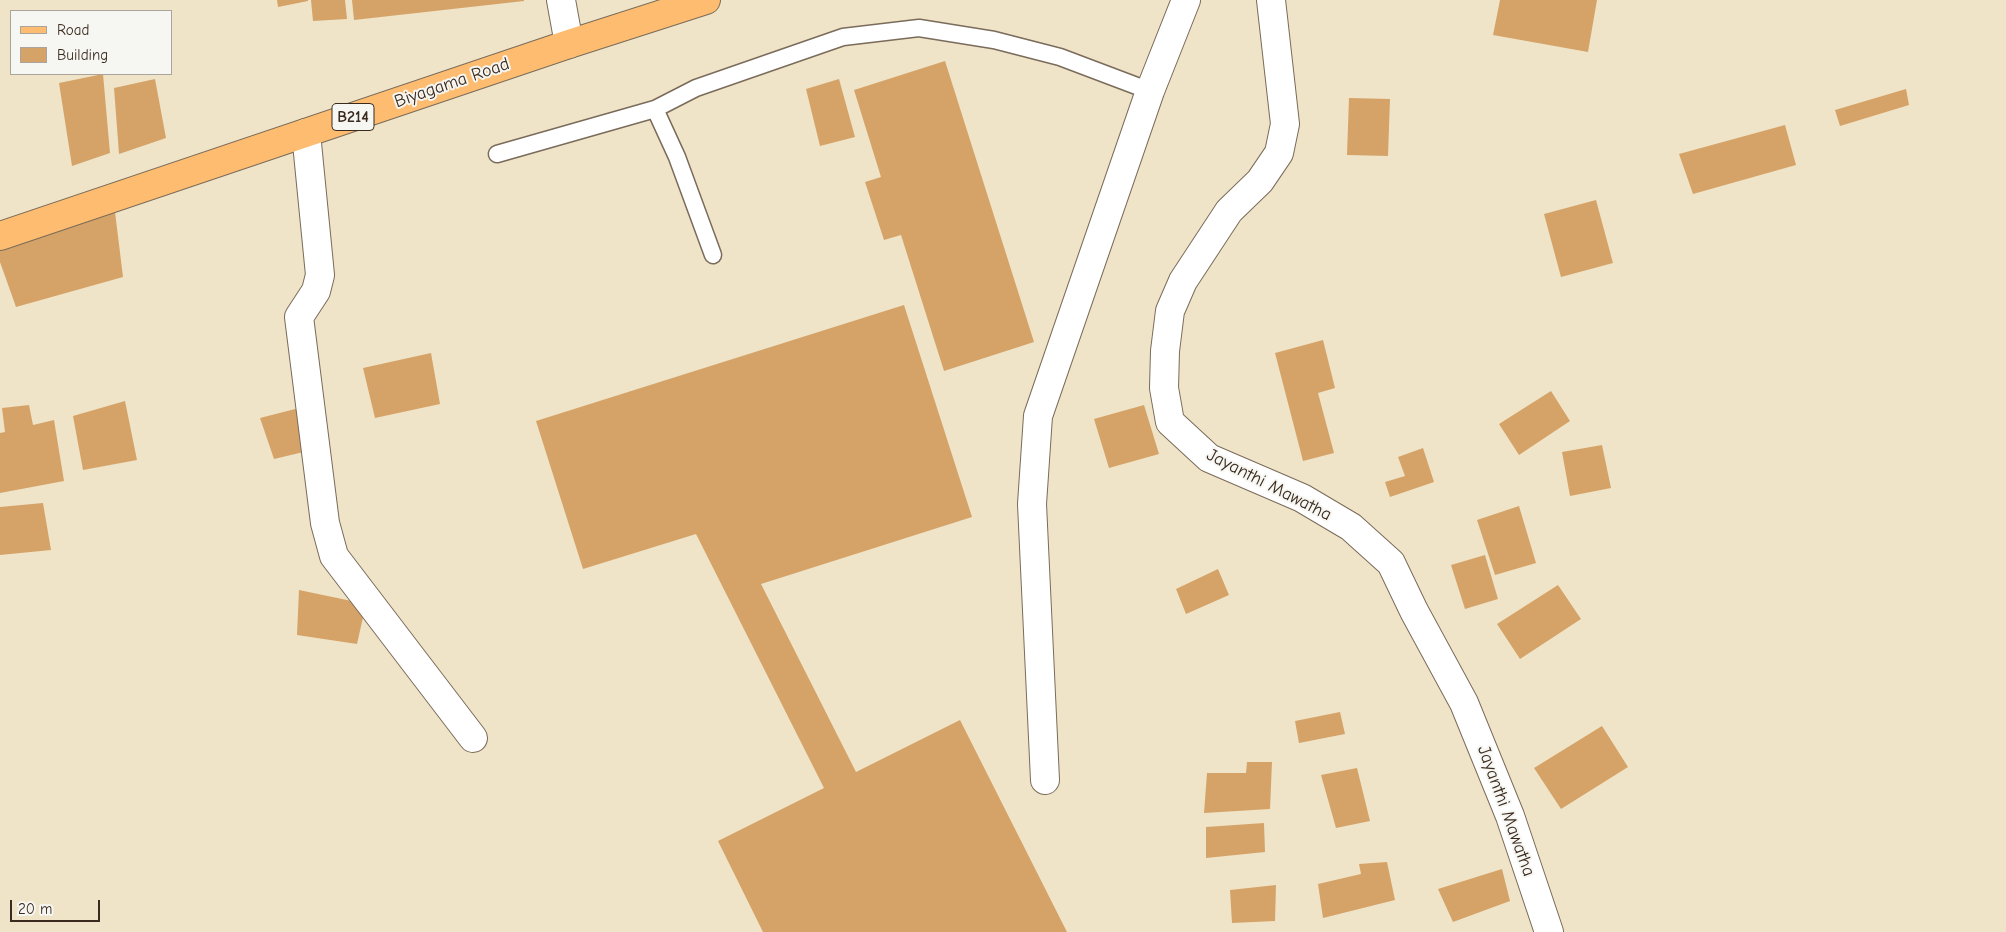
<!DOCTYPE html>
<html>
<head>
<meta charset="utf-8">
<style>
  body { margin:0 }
  #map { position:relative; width:2006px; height:932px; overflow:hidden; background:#efe4c8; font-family:"Comic Neue",sans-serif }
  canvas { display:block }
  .legend { position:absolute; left:10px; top:10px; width:162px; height:65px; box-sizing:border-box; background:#f6f6f2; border:1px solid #aba49d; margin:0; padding:6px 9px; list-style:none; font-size:15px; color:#3b2a1e }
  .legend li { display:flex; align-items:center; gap:10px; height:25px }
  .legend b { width:25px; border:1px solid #aba49d }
  .scale { position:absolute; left:10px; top:900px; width:90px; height:22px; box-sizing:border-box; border:2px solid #3b2a1e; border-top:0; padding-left:6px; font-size:15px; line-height:18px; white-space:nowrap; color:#3b2a1e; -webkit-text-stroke:4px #f6f6f2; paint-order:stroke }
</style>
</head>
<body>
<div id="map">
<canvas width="2006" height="932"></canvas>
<ul class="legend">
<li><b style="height:6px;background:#fdbc6f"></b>Road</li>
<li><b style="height:14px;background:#d5a368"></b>Building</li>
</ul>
<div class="scale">20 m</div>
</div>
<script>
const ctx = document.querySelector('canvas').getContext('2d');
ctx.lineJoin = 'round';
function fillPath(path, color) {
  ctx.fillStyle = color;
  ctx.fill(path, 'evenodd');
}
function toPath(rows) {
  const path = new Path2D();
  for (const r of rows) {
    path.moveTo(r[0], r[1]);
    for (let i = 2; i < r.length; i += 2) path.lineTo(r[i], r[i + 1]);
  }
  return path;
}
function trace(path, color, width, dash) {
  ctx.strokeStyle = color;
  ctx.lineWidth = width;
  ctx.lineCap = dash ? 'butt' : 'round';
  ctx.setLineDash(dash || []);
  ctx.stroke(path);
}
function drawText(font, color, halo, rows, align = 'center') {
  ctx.font = font + ' "Comic Neue",sans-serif';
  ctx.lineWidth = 4;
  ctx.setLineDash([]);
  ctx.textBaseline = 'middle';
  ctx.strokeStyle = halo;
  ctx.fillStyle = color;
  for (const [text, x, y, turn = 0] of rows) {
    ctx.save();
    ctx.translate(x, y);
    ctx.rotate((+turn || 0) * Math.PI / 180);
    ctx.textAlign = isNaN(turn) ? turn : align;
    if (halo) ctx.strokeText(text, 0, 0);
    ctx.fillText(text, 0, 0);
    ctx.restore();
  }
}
fillPath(toPath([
  [277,0,308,0,308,1,278,7],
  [311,0,345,0,347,19,313,21],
  [352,0,524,0,524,1,354,20],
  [1500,0,1597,0,1588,52,1493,35],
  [945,61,1034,342,944,371,901,235,884,240,865,182,881,177,854,90],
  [103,74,110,153,72,166,59,83],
  [155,79,166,138,119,154,114,88],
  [839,79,855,137,820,146,806,89],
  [1906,89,1909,105,1840,126,1835,110],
  [1349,98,1390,99,1388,156,1347,155],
  [1785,125,1796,165,1693,194,1679,154],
  [1596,200,1613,263,1561,277,1544,214],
  [115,212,123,277,16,307,0,262,0,249],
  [904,305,972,517,761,584,856,772,960,720,1067,932,763,932,718,841,824,788,696,534,583,569,536,421],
  [1323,340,1335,388,1318,393,1334,453,1303,461,1275,353],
  [431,353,440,404,375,418,363,368],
  [1551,391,1570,421,1519,455,1499,424],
  [125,401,137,460,83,470,73,416],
  [29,405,33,425,54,420,64,481,0,493,0,433,5,432,2,408],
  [1144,405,1159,454,1109,468,1094,419],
  [303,407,312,450,274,459,260,418],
  [1602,445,1611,488,1570,496,1562,452],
  [1423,448,1434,482,1390,497,1385,482,1405,476,1398,457],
  [43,503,51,550,0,555,0,507],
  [1519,506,1536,563,1495,575,1477,520],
  [1485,555,1498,599,1465,609,1451,565],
  [1218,569,1229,595,1186,614,1176,589],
  [1558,585,1581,619,1520,659,1497,624],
  [299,590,366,604,357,644,297,635],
  [1340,712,1345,734,1299,743,1295,721],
  [1602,726,1628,767,1561,809,1534,768],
  [1247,762,1272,762,1270,809,1204,813,1207,773,1246,773],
  [1357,768,1370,821,1336,828,1321,775],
  [1264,823,1265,852,1206,858,1206,827],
  [1387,862,1395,900,1323,918,1318,884,1361,874,1359,864],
  [1502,869,1510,901,1453,922,1438,889],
  [1276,885,1275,921,1232,923,1230,890]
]), '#d5a368');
const service = toPath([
  [497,154,655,109],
  [713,255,677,157,655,109,696,88,843,37,919,28,994,40,1060,57,1150,91]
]);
const minor = toPath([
  [561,0,569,44],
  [1271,0,1285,124,1279,153,1260,181,1229,211,1183,281,1170,311,1165,351,1164,388,1170,422,1209,458,1302,498,1351,527,1391,563,1414,611,1464,703,1510,816,1549,932],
  [306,133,320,275,316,291,299,317,325,523,334,556,473,738],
  [1045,780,1032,504,1038,416,1150,91,1186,0]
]);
const primary = toPath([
  [0,236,569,44,706,0]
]);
trace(service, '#7a6b5a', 19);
trace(minor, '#7a6b5a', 30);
trace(primary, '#7a6b5a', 30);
trace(service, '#fff', 16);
trace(minor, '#fff', 28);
trace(primary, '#fdbc6f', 28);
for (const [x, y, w] of [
  [353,117,42]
]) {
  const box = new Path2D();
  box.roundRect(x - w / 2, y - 13.5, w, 27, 4);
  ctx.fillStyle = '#f6f6f2';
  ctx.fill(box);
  trace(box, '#3b2a1e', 1);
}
drawText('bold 16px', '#3b2a1e', null, [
  ["B214",353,117]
]);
drawText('18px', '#3b2a1e', '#f6f6f2', [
  ["Biyagama Road",452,83,-19],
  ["Jayanthi Mawatha",1269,485,27],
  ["Jayanthi Mawatha",1506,811,70]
]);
</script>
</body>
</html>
